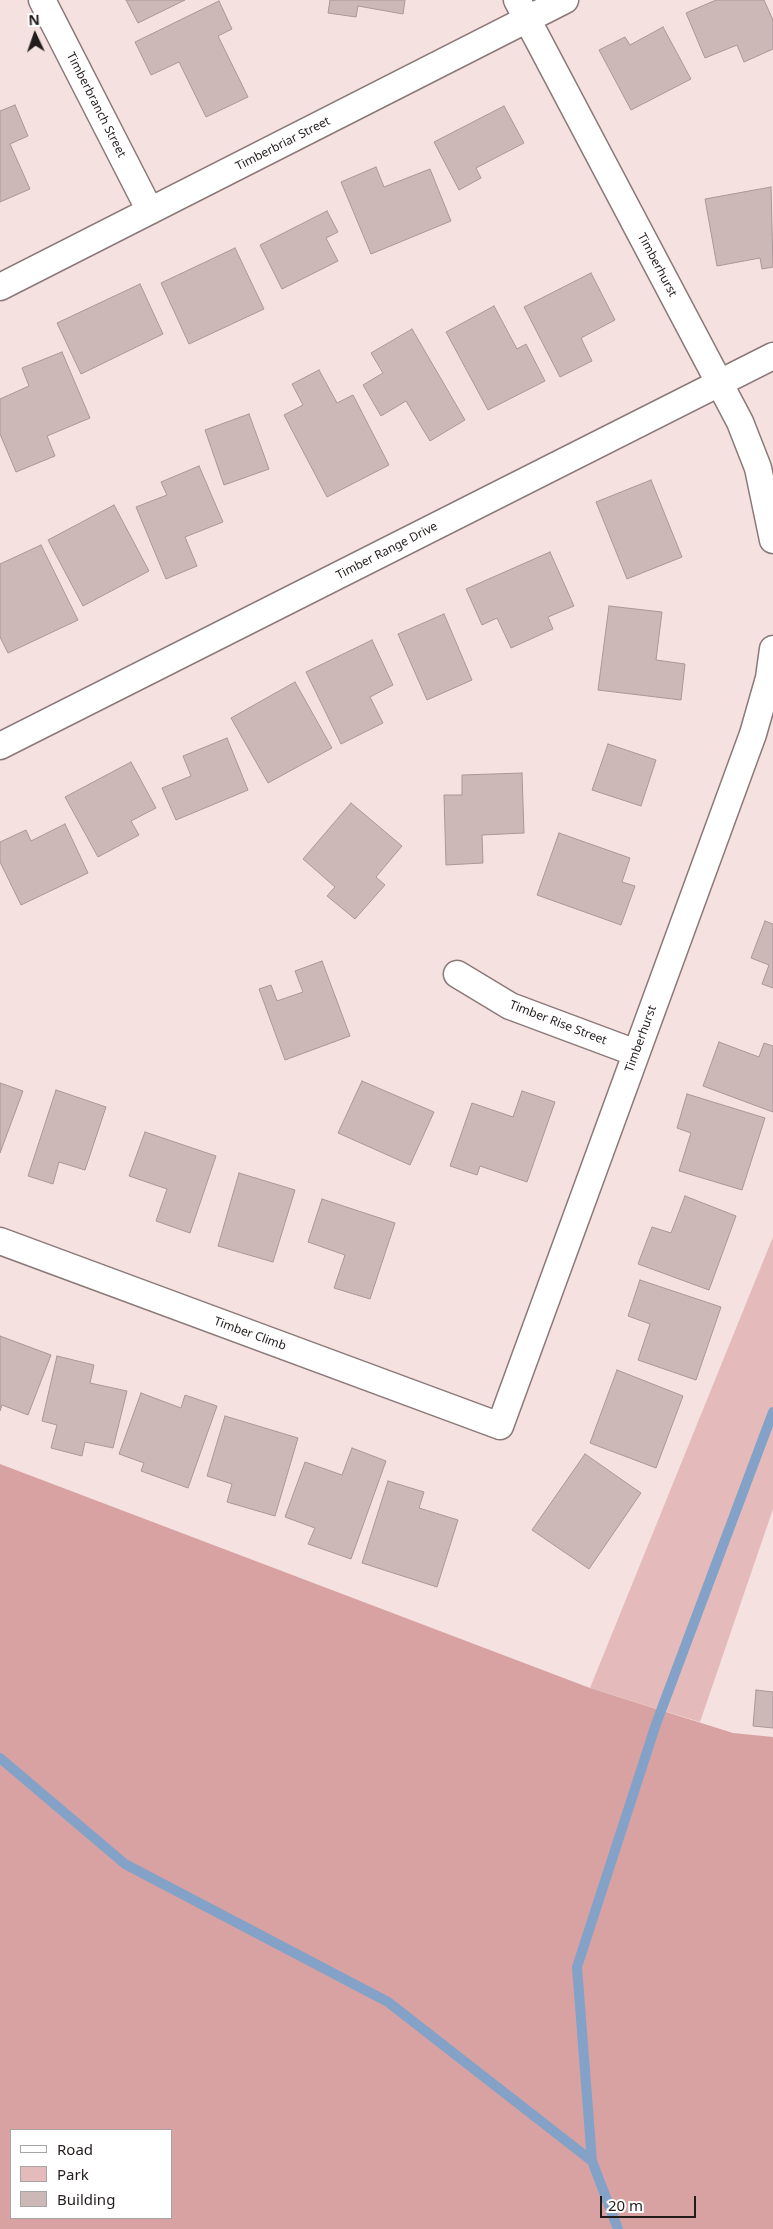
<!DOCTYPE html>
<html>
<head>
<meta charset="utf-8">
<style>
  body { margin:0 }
  #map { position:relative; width:773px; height:2229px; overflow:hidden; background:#f5e1e0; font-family:"Noto Sans",sans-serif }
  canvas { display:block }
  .legend { position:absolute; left:10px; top:2129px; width:162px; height:90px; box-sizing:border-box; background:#fff; border:1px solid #a7a4a4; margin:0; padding:6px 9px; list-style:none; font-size:15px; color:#221c1b }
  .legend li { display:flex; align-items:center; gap:10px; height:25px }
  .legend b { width:25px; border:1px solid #a7a4a4 }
  .north { position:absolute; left:10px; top:10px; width:50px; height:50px; -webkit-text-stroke:4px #fff; paint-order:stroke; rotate:357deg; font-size:14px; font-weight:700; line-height:20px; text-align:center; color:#221c1b }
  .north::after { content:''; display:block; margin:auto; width:18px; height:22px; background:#221c1b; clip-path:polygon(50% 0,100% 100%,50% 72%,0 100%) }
  .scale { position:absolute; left:600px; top:2196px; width:96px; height:22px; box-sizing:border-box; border:2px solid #221c1b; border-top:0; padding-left:6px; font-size:15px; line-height:18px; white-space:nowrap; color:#221c1b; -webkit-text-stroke:4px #fff; paint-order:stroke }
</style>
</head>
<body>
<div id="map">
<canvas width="773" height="2229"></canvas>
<ul class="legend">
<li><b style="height:6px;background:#fff"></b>Road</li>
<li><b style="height:14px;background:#e4baba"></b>Park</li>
<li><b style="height:14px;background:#cbb8b7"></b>Building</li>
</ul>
<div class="north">N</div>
<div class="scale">20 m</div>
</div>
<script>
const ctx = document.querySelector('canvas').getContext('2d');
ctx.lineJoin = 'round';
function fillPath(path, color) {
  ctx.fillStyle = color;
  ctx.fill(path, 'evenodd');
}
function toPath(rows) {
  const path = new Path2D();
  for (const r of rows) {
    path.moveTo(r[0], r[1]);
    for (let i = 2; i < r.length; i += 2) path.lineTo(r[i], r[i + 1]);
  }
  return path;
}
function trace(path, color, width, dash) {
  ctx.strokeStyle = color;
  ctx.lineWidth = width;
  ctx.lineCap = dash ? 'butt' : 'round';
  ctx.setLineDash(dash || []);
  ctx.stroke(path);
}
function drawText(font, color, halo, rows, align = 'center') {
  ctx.font = font + ' "Noto Sans",sans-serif';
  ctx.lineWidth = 4.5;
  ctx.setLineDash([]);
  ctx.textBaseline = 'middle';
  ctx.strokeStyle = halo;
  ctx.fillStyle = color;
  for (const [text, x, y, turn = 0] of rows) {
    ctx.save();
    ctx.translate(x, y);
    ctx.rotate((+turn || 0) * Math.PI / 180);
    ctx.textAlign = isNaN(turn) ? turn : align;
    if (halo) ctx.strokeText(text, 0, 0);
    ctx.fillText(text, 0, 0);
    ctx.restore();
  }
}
fillPath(toPath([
  [773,1237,773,1509,700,1722,590,1688]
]), '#e4baba');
fillPath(toPath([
  [0,1464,590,1688,733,1733,773,1737,773,2229,0,2229],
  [11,2130,171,2130,171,2218,11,2218]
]), '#d8a2a2');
trace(toPath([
  [0,1758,125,1864,388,2002,592,2161,618,2229],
  [592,2161,577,1967,656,1724,773,1412]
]), '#84a2c7', 10);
const building = toPath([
  [126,0,185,0,138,23,126,0],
  [330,0,405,0,403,14,358,6,356,17,328,13,330,0],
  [716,0,764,0,773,20,773,49,744,62,737,45,705,58,686,13,716,0],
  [219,1,232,29,218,36,248,97,206,117,179,62,151,75,135,42,219,1],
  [663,27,691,79,631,110,599,50,625,37,630,45,663,27],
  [15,105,28,136,10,144,30,189,0,202,0,111,15,105],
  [504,106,524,143,476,168,481,178,459,190,434,142,504,106],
  [376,167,384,187,430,169,451,221,371,254,341,182,376,167],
  [771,187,773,267,762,269,760,258,717,266,705,199,771,187],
  [327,211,338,232,326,238,338,261,282,289,260,245,327,211],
  [235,248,264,309,189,344,161,283,235,248],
  [591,273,615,320,581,338,592,361,560,377,524,307,591,273],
  [140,284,163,334,81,374,57,323,140,284],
  [494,306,517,349,526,344,545,381,488,410,446,332,494,306],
  [412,329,465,420,430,441,406,401,381,416,363,385,383,373,371,353,412,329],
  [62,352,90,418,47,436,55,456,16,472,0,434,0,399,29,386,22,368,62,352],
  [319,370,337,403,353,395,389,465,327,497,284,415,303,405,292,384,319,370],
  [249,414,269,469,224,485,205,430,249,414],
  [199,466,223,522,185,537,197,566,166,579,136,507,167,495,161,482,199,466],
  [651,480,682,557,627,579,596,502,651,480],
  [114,505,149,571,83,606,48,540,114,505],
  [41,545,78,620,8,653,0,637,0,564,41,545],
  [550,552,574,606,548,617,553,629,511,648,497,618,482,625,466,589,550,552],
  [609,606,662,612,656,660,685,664,681,700,598,690,609,606],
  [444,614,472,680,427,700,398,634,444,614],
  [372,640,393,685,370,697,383,723,341,744,306,672,372,640],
  [295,682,332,748,268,783,231,718,295,682],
  [227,738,248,790,176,820,162,788,191,776,183,756,227,738],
  [608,744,656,760,641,806,592,790,608,744],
  [131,762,156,808,131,821,139,835,98,857,65,797,131,762],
  [522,773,524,833,482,835,483,863,446,865,444,795,462,795,462,775,522,773],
  [351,803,402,846,376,877,385,885,355,919,327,896,335,887,303,859,351,803],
  [65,824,88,873,21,905,0,862,0,842,26,830,31,841,65,824],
  [559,833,630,858,622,882,635,886,621,925,537,895,559,833],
  [765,921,773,924,773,988,762,984,769,965,751,958,765,921],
  [322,961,350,1036,285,1060,259,989,271,985,277,1001,303,992,295,971,322,961],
  [719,1042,759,1057,764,1043,773,1046,773,1112,703,1086,719,1042],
  [362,1081,434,1112,410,1165,338,1133,362,1081],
  [0,1083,23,1091,0,1153,0,1083],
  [56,1090,106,1107,85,1170,59,1162,53,1184,28,1176,56,1090],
  [522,1091,555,1102,527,1182,480,1166,477,1175,450,1166,472,1103,513,1117,522,1091],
  [687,1094,765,1118,742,1190,679,1171,691,1133,677,1128,687,1094],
  [145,1132,216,1156,190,1233,156,1221,167,1189,129,1176,145,1132],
  [239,1173,295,1190,273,1262,218,1246,239,1173],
  [685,1196,736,1216,709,1290,638,1264,652,1227,671,1233,685,1196],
  [322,1199,395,1223,370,1299,334,1288,345,1255,308,1242,322,1199],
  [640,1280,721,1307,696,1380,638,1360,650,1324,628,1316,640,1280],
  [0,1336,51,1355,28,1415,2,1405,0,1411,0,1336],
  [57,1356,94,1365,90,1383,127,1391,113,1448,85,1442,82,1456,51,1448,57,1425,42,1421,57,1356],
  [617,1370,683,1396,656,1468,590,1443,617,1370],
  [141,1393,181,1408,185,1395,217,1406,188,1488,141,1471,144,1463,119,1454,141,1393],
  [225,1416,298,1438,275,1516,227,1502,232,1484,207,1476,225,1416],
  [352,1448,386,1461,351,1559,308,1544,315,1528,285,1517,305,1462,342,1475,352,1448],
  [585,1454,641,1493,589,1569,532,1530,585,1454],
  [388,1481,424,1492,419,1508,458,1520,437,1587,362,1563,388,1481],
  [756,1690,773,1692,773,1728,753,1726,756,1690]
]);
fillPath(building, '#cbb8b7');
trace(building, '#aa9797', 1);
const street = toPath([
  [42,0,150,211],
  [517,0,740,422,758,468,773,540],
  [0,287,565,0],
  [0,746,773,356],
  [457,974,510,1006,636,1053],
  [0,1241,500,1426,753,734,769,678,773,649]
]);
trace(street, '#8a7978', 29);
trace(street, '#fff', 26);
drawText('12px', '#221c1b', '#fff', [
  ["Timberbranch Street",96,105,63],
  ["Timberbriar Street",283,144,-27],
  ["Timberhurst",657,265,62],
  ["Timber Range Drive",387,551,-27],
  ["Timber Rise Street",558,1023,21],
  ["Timberhurst",641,1039,-70],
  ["Timber Climb",250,1334,20]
]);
</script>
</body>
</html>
